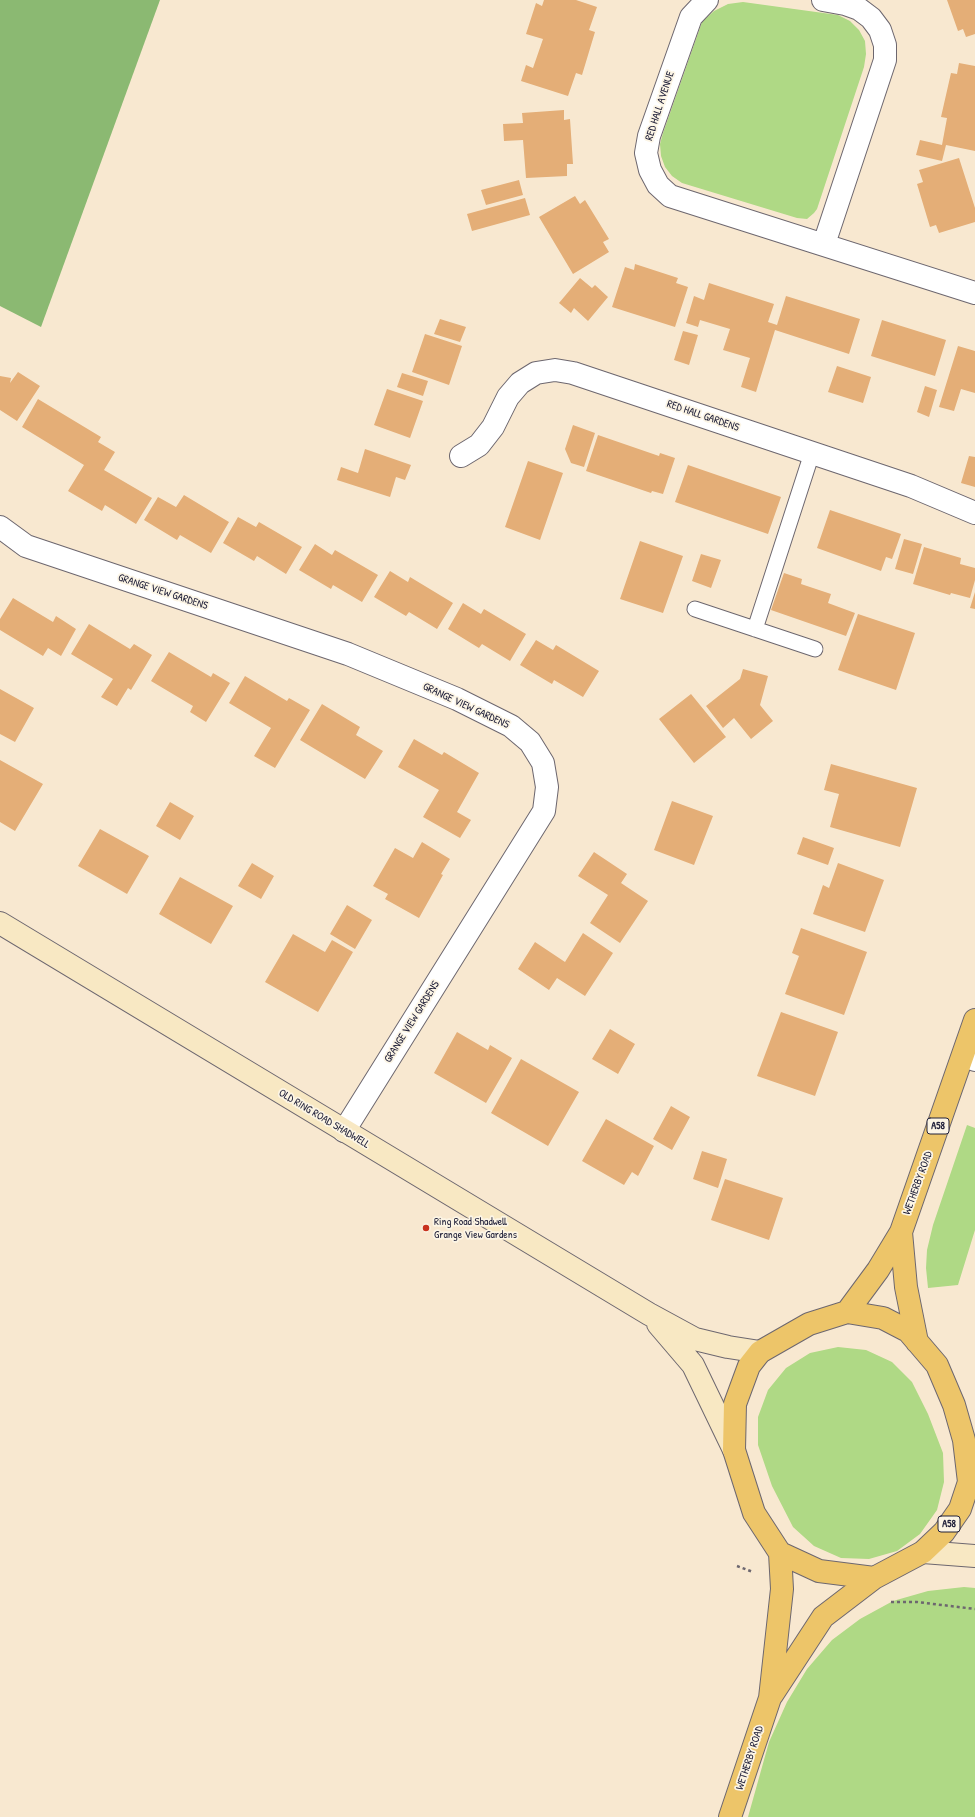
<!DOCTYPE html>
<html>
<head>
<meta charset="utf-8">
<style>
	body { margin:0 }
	canvas { display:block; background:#f8e8d0 }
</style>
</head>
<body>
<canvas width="975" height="1817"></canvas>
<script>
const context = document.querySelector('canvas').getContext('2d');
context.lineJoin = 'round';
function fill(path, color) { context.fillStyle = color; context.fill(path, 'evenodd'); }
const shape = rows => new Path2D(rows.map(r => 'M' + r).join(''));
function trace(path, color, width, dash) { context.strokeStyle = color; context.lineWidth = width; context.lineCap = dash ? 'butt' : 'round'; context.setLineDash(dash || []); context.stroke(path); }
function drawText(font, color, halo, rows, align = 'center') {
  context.font = font + ' "Patrick Hand",sans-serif'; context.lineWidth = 3.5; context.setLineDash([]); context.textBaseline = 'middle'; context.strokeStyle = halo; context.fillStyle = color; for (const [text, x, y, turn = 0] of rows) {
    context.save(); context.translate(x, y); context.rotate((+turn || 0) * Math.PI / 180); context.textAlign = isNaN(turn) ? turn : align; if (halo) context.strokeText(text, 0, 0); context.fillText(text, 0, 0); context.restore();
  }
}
const green = shape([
	[743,2,838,15,850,21,859,30,865,41,866,54,864,67,817,209,814,213,807,219,797,218,682,183,672,176,665,167,661,156,660,144,663,133,702,22,714,11,728,4],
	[967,1125,975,1128,975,1230,958,1285,928,1288,926,1268,927,1250,933,1225],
	[838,1347,866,1350,892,1362,912,1382,928,1414,943,1453,944,1482,937,1510,920,1534,897,1551,869,1559,841,1558,814,1546,793,1527,772,1486,758,1445,758,1417,768,1390,786,1368,810,1353],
	[964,1587,975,1588,975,1817,748,1817,769,1742,787,1702,807,1669,832,1640,860,1619,893,1601,928,1591]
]);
const forest = shape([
	[0,0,160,0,41,327,0,306]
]);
const building = shape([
	[544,0,576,0,597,7,589,30,595,32,582,75,576,73,568,96,521,81,526,65,533,68,543,39,526,34,536,3,542,6],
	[947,0,975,0,975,34,966,37,963,29,958,31],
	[959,63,975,66,975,151,946,145,942,161,916,155,920,140,942,145,947,118,941,117,951,73,957,74],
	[564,110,564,120,570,119,573,164,567,164,567,176,526,178,523,140,504,141,503,124,523,123,522,113],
	[959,158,975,208,975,222,939,233,936,225,930,227,917,184,923,182,919,170],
	[519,180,523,195,486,205,481,190],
	[575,196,580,204,585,200,609,239,603,242,609,252,573,274,539,217],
	[525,198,530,215,472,231,467,214],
	[635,264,678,278,676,283,688,287,675,327,612,307,625,267,634,270],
	[580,278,592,288,595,285,608,297,588,321,574,308,571,313,559,303],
	[709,283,774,304,768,322,777,325,786,296,860,319,849,354,775,330,756,392,741,387,750,358,723,350,730,329,700,320,698,327,686,323,694,296,704,300],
	[440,319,466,327,460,342,434,334],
	[882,320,946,340,935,376,871,356],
	[683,331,698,335,689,365,674,360],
	[425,334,462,346,449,385,412,372],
	[958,346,975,351,975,393,961,389,954,411,939,407],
	[837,366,871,377,863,403,828,392],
	[18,372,40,386,17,421,0,410,0,376,11,378,10,383],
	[402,373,428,381,423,396,397,387],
	[925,386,937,390,929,417,917,412],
	[387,389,423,401,410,438,374,425],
	[38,399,101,437,98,442,115,452,104,470,152,498,136,524,105,505,102,511,68,491,84,465,22,427],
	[573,425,595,433,584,467,571,463,565,449],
	[598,435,659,456,660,453,675,458,663,494,652,491,651,493,586,471],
	[365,449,411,465,405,480,396,477,390,497,337,480,341,467,358,473],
	[969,456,975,457,975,487,961,483],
	[528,461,563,473,540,540,505,527],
	[688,465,781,497,768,534,675,502],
	[184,495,229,522,211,553,180,535,177,540,144,520,158,497,176,507],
	[830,510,901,534,892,559,886,557,881,571,817,548],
	[238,517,256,527,259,522,302,547,286,574,257,556,254,561,223,543],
	[904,539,922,544,913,574,895,569],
	[640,541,683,556,663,613,620,599],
	[315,544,332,555,335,550,378,575,362,602,333,585,331,589,299,570],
	[924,547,961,558,960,564,975,568,975,580,970,598,951,593,950,595,913,584],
	[701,554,721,560,711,588,692,581],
	[390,571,408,582,410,577,453,603,437,629,409,612,406,616,374,597],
	[784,573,802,579,801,584,831,594,828,603,855,613,846,636,771,610],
	[975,592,975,609,970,608],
	[13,598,53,622,56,616,76,629,61,656,48,648,43,656,0,630,0,619],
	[463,603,481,614,484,609,526,634,510,661,482,644,479,648,448,629],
	[858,614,915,633,896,690,838,670],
	[89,624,130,649,134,644,152,655,131,690,128,688,117,706,101,697,113,679,71,654],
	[536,640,553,650,556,645,599,671,583,697,554,680,552,684,520,665],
	[169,652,211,677,213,673,230,683,206,722,190,712,193,706,151,681],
	[743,669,768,676,760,705,773,721,751,739,734,718,723,728,706,706,740,679],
	[245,676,287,701,289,698,310,710,275,768,254,756,271,728,229,703],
	[0,689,34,708,15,742,0,734],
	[691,694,726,737,694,763,659,719],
	[322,704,360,727,356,735,383,751,365,779,300,740],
	[414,739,442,755,444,752,479,773,457,812,471,820,460,838,423,817,439,790,398,767],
	[0,760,43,784,15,831,0,822],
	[831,764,917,788,900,847,830,827,839,794,824,790],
	[672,801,713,816,694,865,654,850],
	[170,802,194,816,180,840,156,826],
	[100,829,149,856,127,894,78,866],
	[803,837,834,848,828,865,797,854],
	[422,842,450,859,441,874,443,875,419,918,385,899,388,894,373,886,395,848,413,858],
	[594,852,627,874,621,883,648,901,620,943,590,923,608,895,578,876],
	[252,863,274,876,261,899,238,886],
	[838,863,884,880,865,932,813,914,823,885,829,888],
	[180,877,233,906,211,944,159,914],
	[347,905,372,920,355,949,330,934],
	[801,928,867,952,844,1015,785,994,799,956,792,953],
	[583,933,613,953,585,996,557,978,549,990,518,969,535,942,565,962],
	[293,934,325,952,332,940,353,952,318,1012,265,982],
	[781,1012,838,1032,815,1096,757,1076],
	[610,1029,635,1044,618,1074,592,1059],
	[457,1032,488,1050,490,1045,512,1058,486,1103,434,1073],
	[521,1059,579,1092,548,1146,491,1113],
	[671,1106,690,1117,672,1150,653,1139],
	[606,1119,654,1146,638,1176,632,1172,624,1185,582,1161],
	[702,1151,727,1159,718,1188,693,1179],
	[725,1179,783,1198,769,1240,711,1220]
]);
const path = shape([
	[737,1566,753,1572],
	[891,1602,917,1602,975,1609]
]);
const service = shape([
	[695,609,815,649],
	[755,629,812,453]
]);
const minor = shape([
	[707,0,691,17,649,136,646,153,650,170,658,185,670,196,975,293],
	[823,0,845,4,859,9,871,18,880,30,885,45,885,60,824,244],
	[461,456,479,445,493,427,508,397,520,383,536,373,555,370,573,373,911,486,975,513],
	[0,527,26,546,348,654,457,699,511,726,530,742,543,763,547,787,544,811,344,1131],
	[964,1056,975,1060]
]);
const secondary = shape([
	[0,923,649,1314,695,1339,728,1347,760,1352],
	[658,1324,693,1365,734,1450],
	[923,1552,975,1556]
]);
const primary = shape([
	[901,1232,906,1287,917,1342],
	[847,1312,883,1318,908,1331,937,1365,954,1405,964,1440,969,1482,960,1509,944,1532,923,1552,874,1578,819,1571,780,1553,754,1513,734,1450,735,1404,749,1366,760,1352,809,1324,847,1312],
	[847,1312,878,1270,901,1232,975,1020],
	[772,1695,823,1617,874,1578],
	[730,1817,770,1698,782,1589,780,1553]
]);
const markers = [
	[426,1228,4,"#c8321e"]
];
const shields = [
	[938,1126,22],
	[949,1524,22]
];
const shieldNames = [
	["A58",938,1126],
	["A58",949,1524]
];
const streetNames = [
	["RED HALL AVENUE",660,106,-72],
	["RED HALL GARDENS",703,416,19],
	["GRANGE VIEW GARDENS",163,592,18],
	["GRANGE VIEW GARDENS",466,706,25],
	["GRANGE VIEW GARDENS",412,1022,-58],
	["OLD RING ROAD SHADWELL",324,1119,31],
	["WETHERBY ROAD",918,1183,-70],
	["WETHERBY ROAD",750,1758,-72]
];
const poiNames = [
	["Ring Road Shadwell",434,1222],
	["Grange View Gardens",434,1235]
];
fill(green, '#afd985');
fill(forest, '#8bb972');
fill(building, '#e4ae77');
trace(service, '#6d676f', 17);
trace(minor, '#6d676f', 24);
trace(secondary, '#6d676f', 24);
trace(primary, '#6d676f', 24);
trace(path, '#6d676f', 2.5, [3, 3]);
trace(service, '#fff', 15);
trace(minor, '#fff', 22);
trace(secondary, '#f8e8c3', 22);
trace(primary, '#edc569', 22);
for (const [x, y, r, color] of markers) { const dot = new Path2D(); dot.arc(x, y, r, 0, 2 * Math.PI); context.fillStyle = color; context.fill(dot); trace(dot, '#fcf5e5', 1.5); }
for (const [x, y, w] of shields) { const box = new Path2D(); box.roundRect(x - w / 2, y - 8, w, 16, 3); context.fillStyle = '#fcf5e5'; context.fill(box); trace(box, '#22223b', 1); }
drawText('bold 10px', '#22223b', null, shieldNames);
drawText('11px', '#22223b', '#fcf5e5', streetNames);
drawText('11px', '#22223b', '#fcf5e5', poiNames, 'left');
</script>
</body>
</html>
